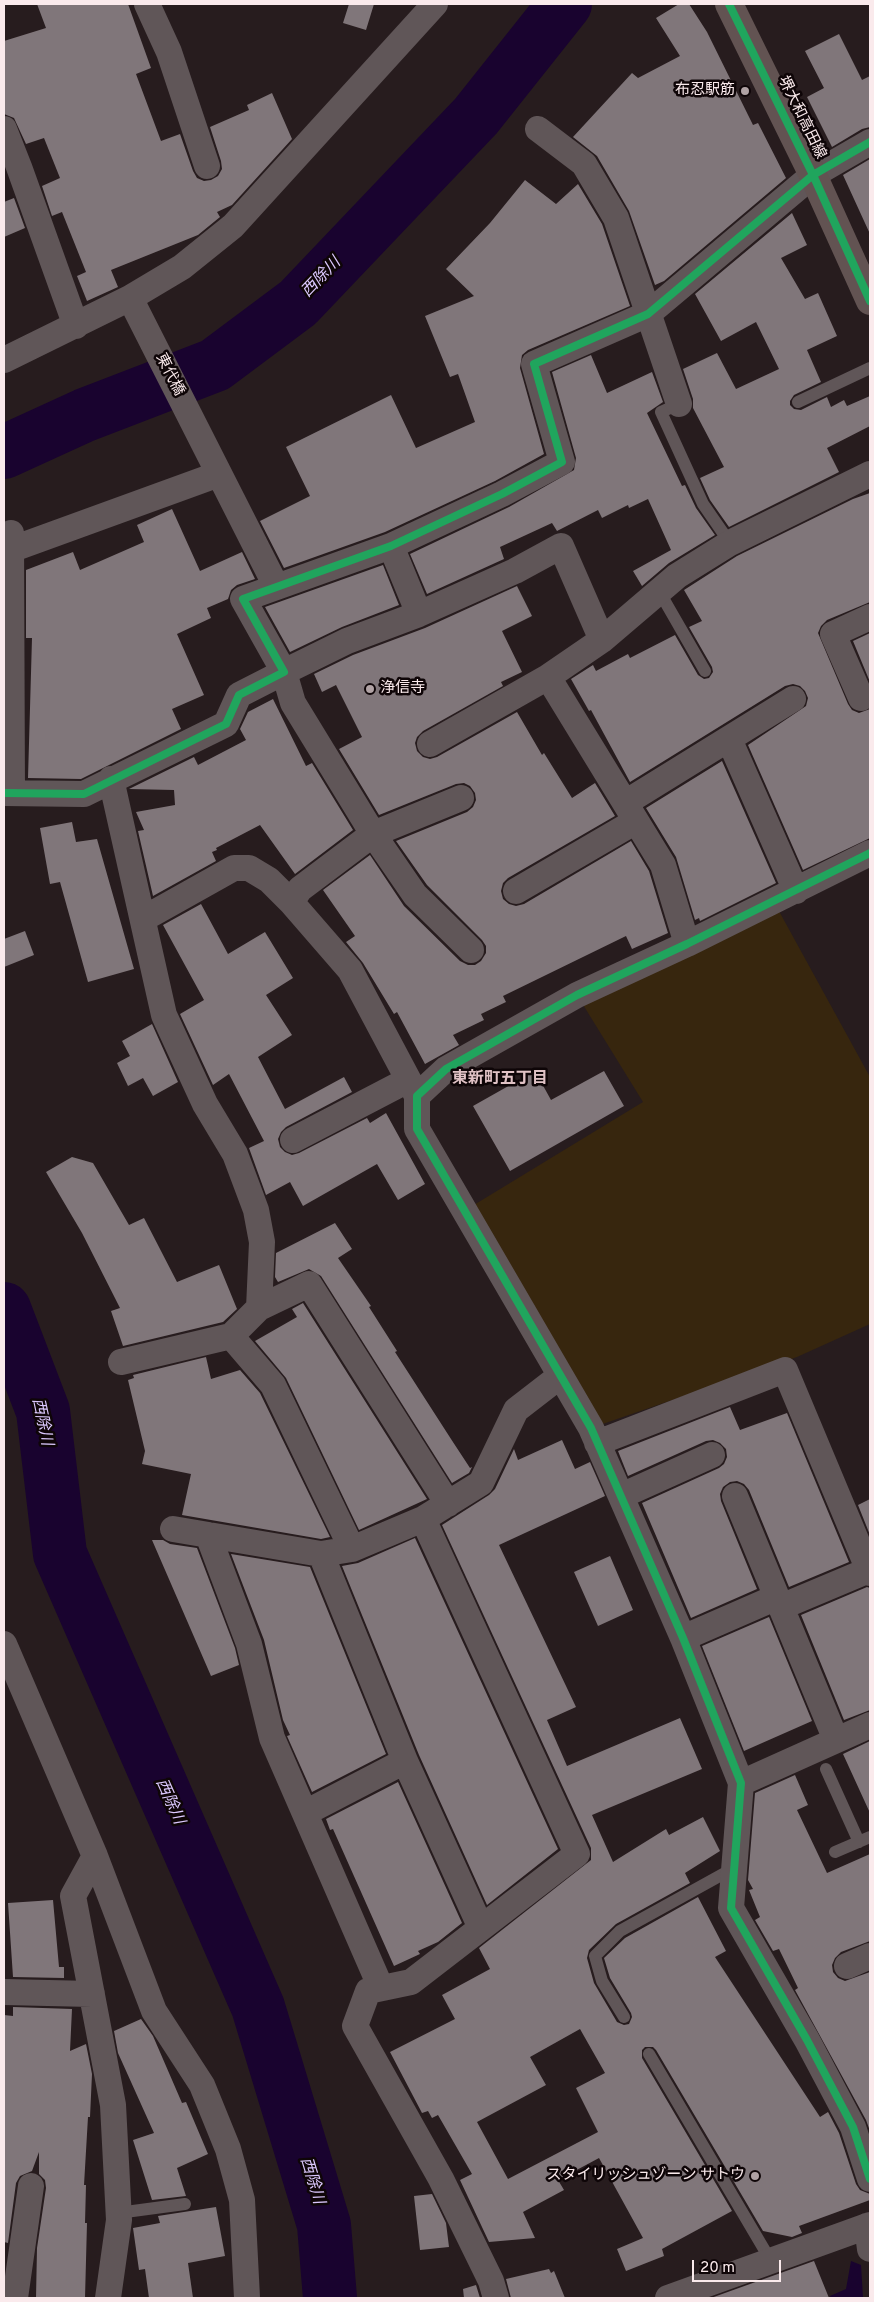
<!DOCTYPE html>
<html>
<head>
<meta charset="utf-8">
<style>
	body { margin:0 }
	#map { position:relative; width:874px; height:2302px; overflow:hidden; background:#271c1e; font-family:Overpass,sans-serif }
	canvas { display:block }
	.frame { position:absolute; inset:0; border:5px solid #faeaec; pointer-events:none }
	.scale { position:absolute; left:692px; top:2260px; width:89px; height:22px; box-sizing:border-box; border:2px solid #faeaec; border-top:0; padding-left:6px; font-size:15px; line-height:18px; white-space:nowrap; color:#faeaec; -webkit-text-stroke:4px #0e0507; paint-order:stroke }
</style>
</head>
<body>
<div id="map">
<canvas width="874" height="2302"></canvas>
<div class="frame"></div>
<div class="scale">20 m</div>
</div>
<script>
const context = document.querySelector('canvas').getContext('2d');
context.lineJoin = 'round';
function fill(path, color) { context.fillStyle = color; context.fill(path, 'evenodd'); }
const shape = rows => new Path2D(rows.map(r => 'M' + r).join(''));
function trace(path, color, width, dash) { context.strokeStyle = color; context.lineWidth = width; context.lineCap = dash ? 'butt' : 'round'; context.setLineDash(dash || []); context.stroke(path); }
function drawText(font, color, halo, rows, align = 'center') {
  context.font = font + ' Overpass,"Noto Sans JP",sans-serif'; context.lineWidth = 5; context.setLineDash([]); context.textBaseline = 'middle'; context.strokeStyle = halo; context.fillStyle = color; for (const [text, x, y, turn = 0] of rows) {
    context.save(); context.translate(x, y); context.rotate((+turn || 0) * Math.PI / 180); context.textAlign = isNaN(turn) ? turn : align; if (halo) context.strokeText(text, 0, 0); context.fillText(text, 0, 0); context.restore();
  }
}
const green = shape([
	[774,902,870,1077,870,1324,797,1357,591,1428,464,1211,643,1102,577,995]
]);
const water = shape([
	[851,2261,861,2265,863,2298,831,2298,830,2296,846,2289]
]);
const river = shape([
	[4,452,85,415,215,365,298,303,476,116,565,4],
	[4,1309,43,1411,60,1554,258,2007,324,2225,330,2298]
]);
const building = shape([
	[37,4,128,4,151,68,136,74,161,141,180,134,193,171,197,178,204,181,211,180,218,176,222,169,221,161,210,127,249,110,247,105,272,93,292,139,232,205,217,212,220,217,198,235,111,270,118,287,87,301,77,276,86,272,62,212,52,216,42,186,60,178,44,138,26,144,14,118,4,114,4,41,46,28],
	[349,4,374,4,366,30,343,23],
	[679,4,689,4,707,32,753,125,758,123,786,178,664,281,655,285,629,211,597,156,573,137,632,73,638,78,680,56,656,18],
	[839,34,862,80,870,76,870,127,862,129,832,147,807,97,824,88,805,51],
	[870,159,870,234,843,175],
	[525,180,556,204,578,184,602,224,630,306,528,350,522,355,520,368,544,454,495,481,385,532,284,568,260,521,310,496,286,447,391,395,416,448,475,422,458,374,450,377,425,316,474,296,446,269,490,223],
	[14,198,25,228,4,237,4,202],
	[792,213,807,245,781,258,805,299,818,293,837,336,807,350,821,382,794,395,790,401,790,405,794,409,801,410,827,397,831,407,844,400,847,406,870,396,870,426,827,448,839,472,729,527,710,500,700,478,724,467,693,408,693,399,683,369,717,353,736,389,779,369,756,322,721,341,695,294],
	[591,355,607,393,652,372,663,402,647,413,682,486,685,485,696,508,715,535,669,563,642,586,633,571,671,550,648,499,629,508,628,505,602,518,598,510,557,531,552,523,500,547,504,559,427,594,410,554,509,507,574,470,576,458,552,372],
	[870,493,870,602,827,620,821,626,818,633,848,704,852,710,859,713,870,709,870,838,803,870,748,745,806,706,808,698,805,691,800,686,793,684,785,686,630,782,591,710,589,711,571,679,593,665,596,671,628,654,630,658,675,635,698,675,704,679,709,678,713,672,712,667,689,627,702,621,684,590,737,556,853,499],
	[172,509,200,571,242,552,255,579,237,585,231,590,228,599,207,608,211,618,177,634,204,695,172,709,181,729,81,779,28,778,32,638,26,638,26,570,73,552,80,570,144,542,137,525],
	[383,565,399,605,342,627,290,652,265,607],
	[517,586,532,616,502,631,522,672,501,682,503,686,423,731,417,737,415,743,417,751,423,757,430,759,437,757,517,712,542,755,544,753,572,798,595,783,615,816,508,878,503,883,501,891,503,899,509,904,516,906,524,904,631,841,649,871,668,933,632,949,626,936,503,996,506,1002,481,1014,484,1020,453,1035,459,1045,425,1064,397,1012,394,1014,363,963,346,942,355,936,323,890,370,855,404,906,460,961,468,965,475,965,481,961,486,953,486,946,482,940,427,885,396,841,467,812,473,807,476,800,475,793,470,786,464,783,456,784,379,815,339,749,362,737,336,685,322,692,314,674,353,655,425,628],
	[870,633,870,682,853,641],
	[273,699,306,766,312,763,353,830,295,874,260,825,216,848,217,850,212,852,216,861,153,896,138,831,144,830,136,812,175,805,174,790,129,789,194,757,198,765,246,740,240,729,248,712],
	[722,761,776,883,700,921,699,918,695,920,676,857,646,808],
	[72,822,76,842,97,839,134,969,88,982,60,882,50,884,40,828],
	[201,904,228,954,265,932,293,978,266,995,292,1035,258,1057,285,1109,344,1077,352,1092,286,1127,281,1132,278,1139,280,1147,285,1152,292,1155,299,1153,367,1118,370,1123,386,1113,425,1184,398,1200,377,1164,303,1206,290,1182,266,1195,249,1148,264,1141,229,1074,213,1085,180,1014,204,1000,163,925],
	[25,931,34,955,4,967,4,939],
	[152,1024,178,1082,153,1096,143,1078,128,1086,117,1063,130,1056,122,1041],
	[535,1071,551,1100,604,1071,624,1106,510,1171,473,1106],
	[72,1157,93,1163,129,1225,144,1218,177,1282,219,1265,237,1309,223,1322,123,1346,111,1311,120,1308,82,1233,46,1172],
	[335,1223,352,1249,338,1258,371,1306,369,1307,397,1351,395,1352,451,1439,470,1468,472,1467,469,1473,452,1483,321,1276,309,1269,278,1282,275,1277,276,1253],
	[303,1303,427,1499,359,1530,286,1378,255,1341,297,1317,292,1309],
	[206,1357,211,1379,240,1370,260,1393,330,1537,321,1539,182,1515,191,1474,142,1464,145,1451,128,1380,134,1378,133,1375],
	[730,1407,740,1430,787,1413,849,1562,789,1587,749,1490,744,1484,737,1481,730,1482,723,1487,720,1494,721,1501,757,1589,691,1618,642,1503,719,1468,724,1464,727,1457,726,1449,720,1443,713,1440,706,1441,628,1476,618,1451],
	[562,1440,575,1469,590,1462,605,1496,499,1545,576,1707,547,1720,567,1766,680,1718,702,1769,592,1815,613,1862,666,1829,669,1835,703,1817,720,1851,685,1873,690,1883,616,1924,589,1950,587,1958,594,1983,617,2022,624,2025,629,2024,632,2017,631,2013,610,1978,604,1958,625,1938,698,1897,726,1951,715,1957,820,2117,828,2112,839,2133,856,2184,860,2190,870,2194,870,2200,799,2226,802,2233,792,2237,763,2231,656,2050,653,2047,645,2047,642,2050,642,2058,732,2211,662,2249,664,2256,626,2271,617,2249,643,2238,599,2158,558,2180,564,2190,523,2212,535,2238,489,2242,460,2180,472,2174,438,2115,432,2118,428,2111,422,2113,390,2052,455,2019,442,1995,490,1969,479,1948,591,1860,591,1848,442,1525,489,1495,495,1489,514,1449,518,1460],
	[580,2029,605,2073,576,2088,598,2132,508,2179,477,2122,546,2085,530,2057],
	[870,1499,870,1535,858,1505],
	[415,1538,558,1849,487,1905,419,1755,342,1566,358,1563],
	[152,1540,163,1540,170,1544,197,1548,235,1648,239,1665,211,1676],
	[231,1554,310,1567,386,1754,312,1792,287,1736,290,1735,283,1720,264,1640],
	[610,1556,633,1610,598,1626,574,1572],
	[867,1587,870,1588,870,1710,844,1720,801,1615],
	[769,1617,812,1721,744,1751,702,1646],
	[870,1741,870,1813,843,1754],
	[795,1775,808,1805,797,1810,827,1873,870,1854,870,1941,841,1952,835,1958,832,1965,833,1972,838,1978,845,1981,870,1972,870,2131,866,2120,795,1990,798,1988,779,1949,773,1951,755,1920,760,1917,749,1890,753,1889,748,1880,755,1793],
	[398,1782,462,1923,438,1942,418,1951,420,1954,394,1966,333,1829,330,1830,326,1819],
	[53,1900,59,1967,64,1967,64,1978,13,1977,8,1903],
	[13,2007,72,2009,70,2051,86,2044,92,2074,90,2117,88,2117,84,2185,86,2185,85,2223,87,2223,85,2298,36,2298,37,2248,46,2188,45,2180,39,2174,39,2152,32,2171,20,2176,16,2183,8,2243,4,2242,4,2015,13,2016],
	[141,2019,153,2036,182,2103,186,2102,208,2154,177,2168,186,2196,152,2200,133,2140,154,2133,118,2053,114,2031],
	[432,2194,446,2223,449,2247,420,2250,414,2196],
	[216,2207,225,2256,188,2263,193,2298,149,2298,145,2269,139,2270,133,2228,160,2223,158,2216],
	[814,2261,829,2298,711,2298],
	[549,2269,551,2273,554,2271,565,2298,511,2298,506,2279],
	[476,2285,480,2298,464,2298,463,2289]
]);
const service = shape([
	[798,402,870,368],
	[679,404,661,412,703,504,730,543],
	[659,591,705,671],
	[826,1769,859,1842],
	[835,1852,870,1837],
	[624,2017,602,1981,595,1956,620,1931,734,1868],
	[649,2054,771,2261],
	[118,2213,185,2204]
]);
const minor = shape([
	[147,4,169,52,207,166],
	[4,129,19,167,76,326],
	[538,129,584,164,616,218,679,404],
	[130,298,276,586],
	[4,360,130,298,182,267,233,226,435,4],
	[11,533,12,793],
	[391,546,419,614],
	[10,550,219,474],
	[861,698,833,634,870,617],
	[729,739,796,891],
	[430,744,548,677],
	[111,779,164,1015,205,1104,235,1154,256,1210,262,1242,259,1308],
	[4,793,84,794,226,724,239,695,284,672,243,599,391,546,502,494,562,462,534,364,648,314,813,175,870,142],
	[625,803,793,699],
	[870,853,687,944,577,995,446,1069,417,1096,417,1129,591,1428,683,1638,741,1783,731,1908,807,2040,853,2127,870,2179],
	[516,891,636,821],
	[143,919,234,868,249,868,269,880,291,902],
	[687,944,663,865,548,677,602,640,677,576,730,543,870,474],
	[471,950,415,895,373,834,293,703,284,672,347,641,419,614,515,571,561,546,602,640],
	[417,1096,350,970,291,902,300,889,373,834,461,798],
	[293,1140,408,1080],
	[231,1336,273,1385,352,1549],
	[121,1362,231,1336,259,1308,309,1284,448,1504],
	[597,1443,785,1370,870,1573],
	[621,1496,712,1455],
	[735,1496,836,1740],
	[423,1519,577,1854,411,1982,368,1991,355,2026,441,2179,491,2281,496,2298],
	[173,1529,321,1554,352,1549,423,1519,481,1483,516,1410,560,1376],
	[208,1535,249,1644,272,1738,381,1988],
	[321,1554,405,1761,481,1928],
	[781,1607,869,1570],
	[683,1638,777,1597],
	[4,1644,95,1856,154,2011,202,2085,228,2149,242,2200,247,2298],
	[741,1783,870,1725],
	[305,1813,405,1761],
	[95,1856,73,1896,113,2105,119,2220,108,2298],
	[847,1966,870,1956],
	[4,1992,92,1994],
	[867,2226,870,2249],
	[15,2298,31,2186],
	[668,2298,870,2225]
]);
const primary = shape([
	[729,4,813,175,870,301]
]);
const cycleway = shape([
	[729,4,813,175,870,301],
	[4,793,84,794,226,724,239,695,284,672,243,599,391,546,502,494,562,462,534,364,648,314,813,175,870,142],
	[870,853,687,944,577,995,446,1069,417,1096,417,1129,591,1428,683,1638,741,1783,731,1908,807,2040,853,2127,870,2179]
]);
const markers = [
	[745,91,5,"#b0a2a4"],
	[370,689,5,"#b0a2a4"],
	[755,2176,5,"#b0a2a4"]
];
const poiNames = [
	["布忍駅筋",735,91],
	["浄信寺",380,689,"left"],
	["スタイリッシュゾーン サトウ",745,2176]
];
const streetNames = [
	["堺大和高田線",801,118,64],
	["東代橋",169,375,63]
];
const waterNames = [
	["西除川",322,278,-46],
	["西除川",41,1422,78],
	["西除川",169,1802,66],
	["西除川",311,2181,73]
];
const neighbourhoodNames = [
	["東新町五丁目",500,1080]
];
fill(green, '#37260e');
fill(water, '#19032f');
trace(river, '#19032f', 54);
fill(building, '#80767a');
trace(service, '#605658', 12);
trace(minor, '#605658', 26);
trace(primary, '#625352', 28);
trace(cycleway, '#20a55d', 8);
for (const [x, y, r, color] of markers) { const dot = new Path2D(); dot.arc(x, y, r, 0, 2 * Math.PI); context.fillStyle = color; context.fill(dot); trace(dot, '#0e0507', 2); }
drawText('15px', '#faeaec', '#0e0507', poiNames, 'right');
drawText('15px', '#faeaec', '#0e0507', streetNames);
drawText('italic 16px', '#dbc8fd', '#0e0507', waterNames);
drawText('bold 16px', '#e0c2c5', '#0e0507', neighbourhoodNames);
</script>
</body>
</html>
